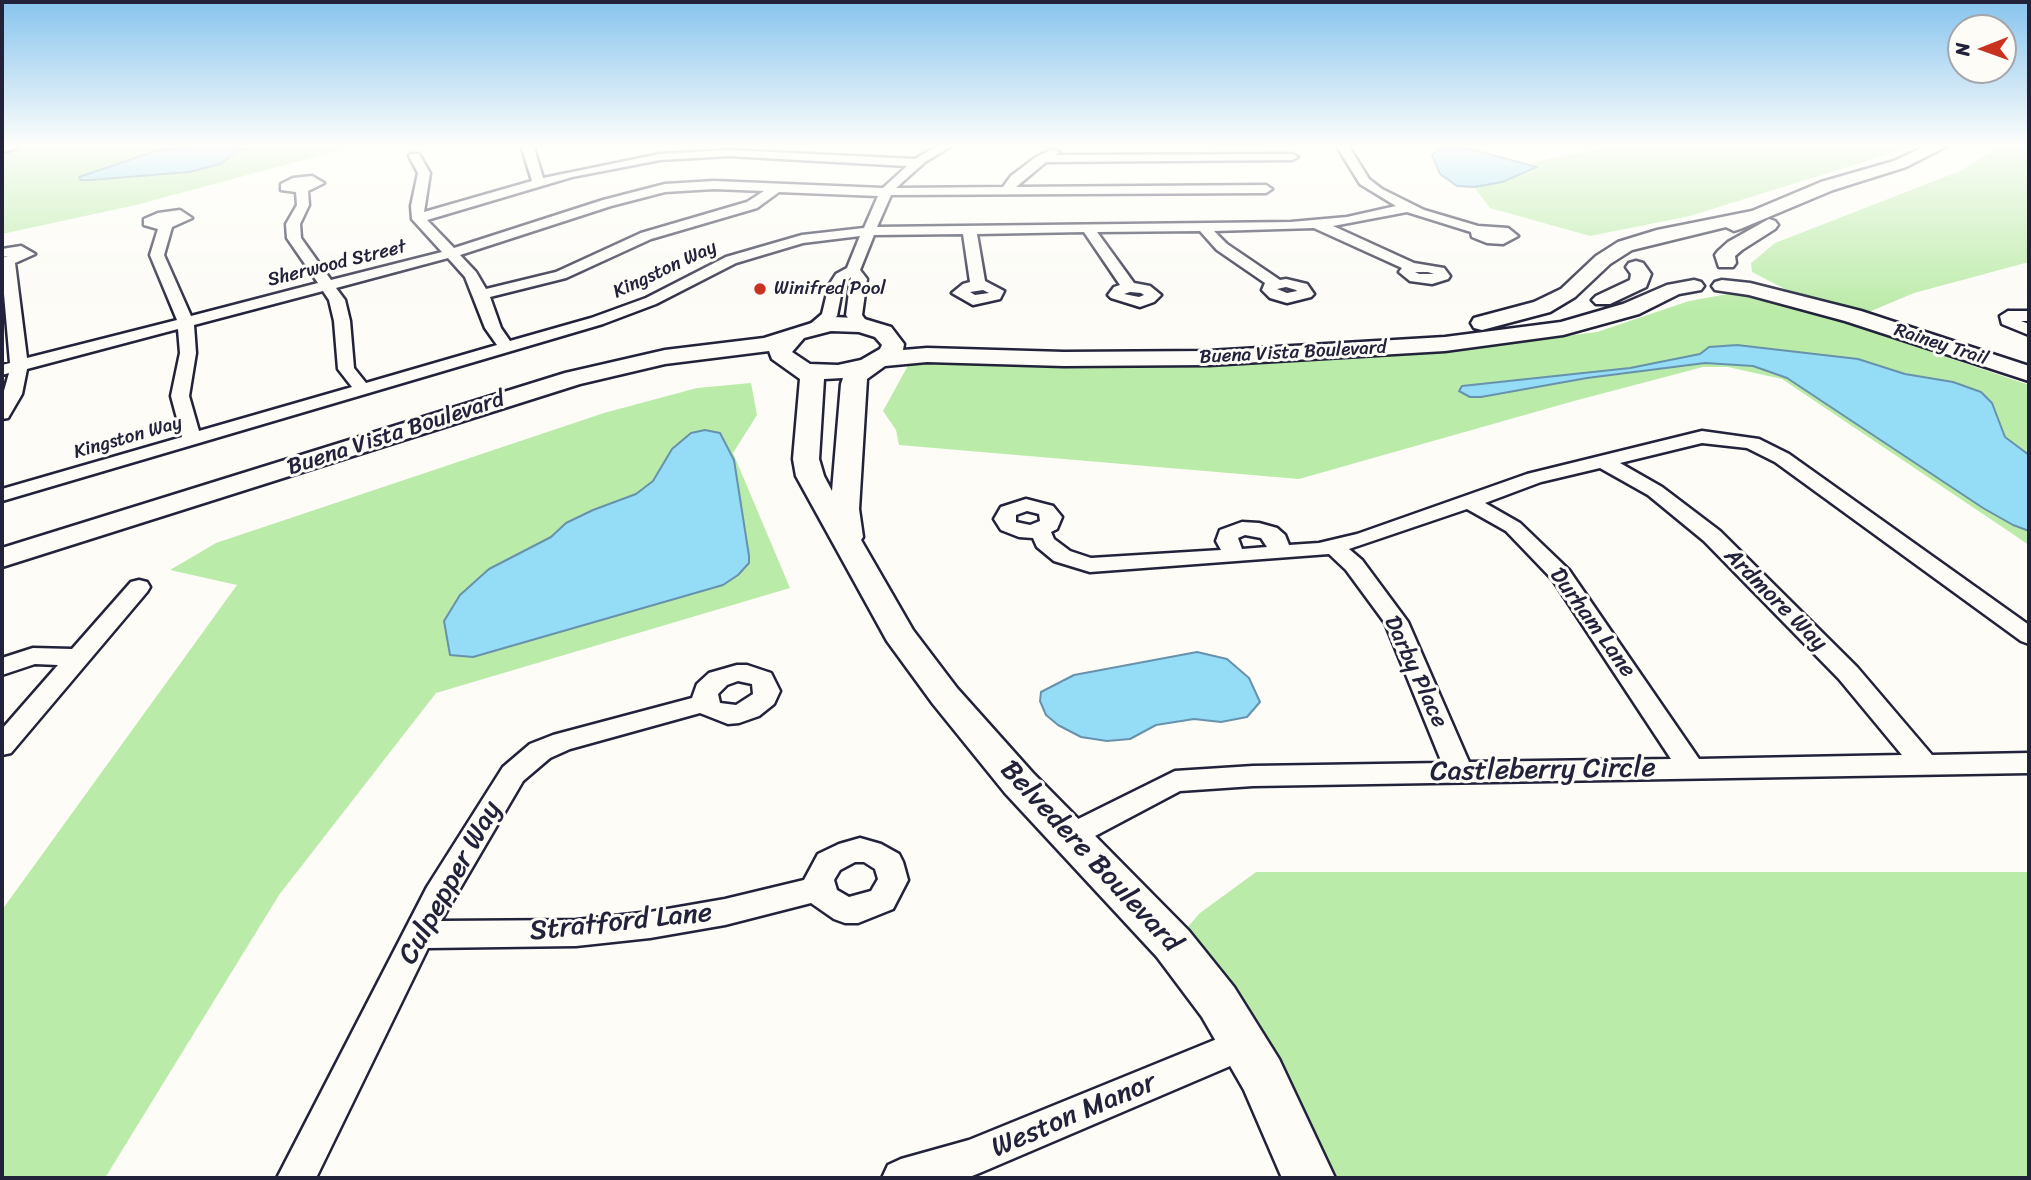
<!DOCTYPE html>
<html>
<head>
<meta charset="utf-8">
<style>
	body { margin:0 }
	#map { position:relative; width:2031px; height:1180px; overflow:hidden; background:#fdfcf7; font-family:Sriracha,sans-serif }
	canvas { display:block }
	.frame { position:absolute; inset:0; border:4px solid #22223b; pointer-events:none }
	.north { position:absolute; left:1947px; top:14px; width:70px; height:70px; box-sizing:border-box; background:#fdfcf7; border:2px solid #a5a5ac; border-radius:50%; rotate:269deg; font-size:19px; font-weight:700; line-height:28px; text-align:center; color:#22223b }
	.north::after { content:''; display:block; margin:auto; width:24px; height:32px; background:#c8321e; clip-path:polygon(50% 0,100% 100%,50% 72%,0 100%) }
</style>
</head>
<body>
<div id="map">
<canvas width="2031" height="1180"></canvas>
<div class="frame"></div>
<div class="north">N</div>
</div>
<script>
const context = document.querySelector('canvas').getContext('2d');
context.lineJoin = 'round';
function fill(path, color) { context.fillStyle = color; context.fill(path, 'evenodd'); }
const shape = rows => new Path2D(rows.map(r => 'M' + r).join(''));
function trace(path, color, width, dash) { context.strokeStyle = color; context.lineWidth = width; context.lineCap = dash ? 'butt' : 'round'; context.setLineDash(dash || []); context.stroke(path); }
function drawText(font, color, halo, rows, align = 'center') {
  context.font = font + ' Sriracha,sans-serif'; context.lineWidth = 6; context.setLineDash([]); context.textBaseline = 'middle'; context.strokeStyle = halo; context.fillStyle = color; for (const [text, x, y, turn = 0] of rows) {
    context.save(); context.translate(x, y); context.rotate((+turn || 0) * Math.PI / 180); context.textAlign = isNaN(turn) ? turn : align; if (halo) context.strokeText(text, 0, 0); context.fillText(text, 0, 0); context.restore();
  }
}
const green = shape([
	[43,145,359,145,136,205,2,234,2,153],
	[1617,145,1918,145,1690,216,1590,236,1490,208,1474,187,1519,176,1533,171,1536,165,1530,163],
	[1996,145,2029,145,2029,262,1914,293,1864,314,1785,289,1752,272,1751,263,1775,243,1960,171,1989,153],
	[1728,294,1758,295,1791,304,2029,385,2029,545,1782,379,1728,367,1703,367,1574,401,1299,479,899,445,896,430,883,411,910,362,1269,362,1445,352,1597,332,1689,301],
	[751,383,757,415,733,453,790,588,436,693,279,895,105,1178,2,1178,2,910,237,585,170,570,216,543,604,413,697,388],
	[1256,872,2029,872,2029,1178,1337,1178,1251,1014,1184,931,1200,913]
]);
const water = shape([
	[203,145,254,146,235,153,220,164,189,172,90,180,80,180,79,177,156,151,203,145],
	[1445,147,1466,148,1537,167,1502,182,1474,187,1457,186,1440,174,1432,155,1438,149,1445,147],
	[1737,345,1858,359,1905,374,1953,382,1981,392,1992,403,2005,437,2029,455,2029,531,2013,525,1983,508,1787,378,1753,366,1705,363,1587,378,1481,397,1470,397,1459,391,1462,386,1630,368,1700,354,1709,347,1737,345],
	[705,430,720,433,734,460,749,556,749,563,738,575,723,585,473,657,450,655,444,621,460,595,489,569,551,537,566,523,593,510,636,494,653,481,672,449,691,433,705,430],
	[1197,652,1227,659,1249,678,1260,702,1247,717,1221,722,1194,719,1156,725,1130,739,1107,741,1081,737,1058,725,1046,715,1040,701,1041,692,1074,675,1197,652]
]);
const street = shape([
	[521,145,533,145,543,178,660,154,729,150,915,159,939,145,953,145,925,162,896,188,1003,187,1011,176,1036,157,1053,149,1059,152,1056,155,1292,154,1298,157,1292,160,1046,162,1016,187,1266,185,1272,189,1266,193,891,195,877,227,1291,222,1347,217,1396,206,1360,184,1336,145,1348,145,1369,179,1382,189,1424,210,1478,226,1508,228,1518,236,1503,244,1487,243,1472,237,1471,232,1407,212,1333,226,1414,263,1444,268,1450,276,1448,279,1432,284,1410,281,1399,272,1402,268,1314,228,1214,231,1227,244,1280,280,1286,279,1307,284,1314,294,1311,297,1287,303,1270,298,1262,290,1265,283,1217,250,1200,231,1097,232,1134,283,1150,286,1161,295,1154,302,1140,307,1111,298,1108,295,1114,287,1120,285,1084,232,977,234,985,281,1004,291,1000,299,973,305,952,293,963,284,970,282,963,234,874,235,860,270,867,279,862,315,869,325,861,330,855,328,846,315,851,277,843,285,837,316,822,329,816,331,808,326,822,314,829,285,836,274,847,268,860,236,803,243,736,263,656,304,603,324,2,501,2,489,182,437,171,396,180,353,178,329,27,369,22,394,8,418,2,419,2,398,9,373,2,375,2,365,10,363,2,271,2,258,8,256,2,257,2,249,21,246,35,254,15,263,27,358,177,320,150,255,158,229,144,225,144,219,158,213,180,210,192,218,172,227,164,255,191,316,318,283,287,238,286,224,297,205,296,192,281,190,281,184,293,178,312,176,324,183,308,191,309,205,300,224,301,238,331,280,442,252,412,219,411,206,418,173,409,156,411,154,419,154,430,173,424,212,532,181,521,145],
	[729,156,907,166,883,188,714,181,665,184,603,200,454,248,427,220,572,177,660,160,729,156],
	[714,189,764,191,747,202,641,233,556,272,486,289,476,272,460,255,611,206,665,192,714,189],
	[779,192,878,196,864,228,802,235,726,257,646,298,591,318,510,341,501,328,490,297,566,278,651,239,757,208,779,192],
	[448,258,465,277,485,328,497,345,366,383,354,368,350,321,345,300,336,288,448,258],
	[1415,272,1428,272,1434,274,1419,274,1415,272],
	[1286,287,1296,290,1297,291,1287,293,1277,289,1286,287],
	[983,290,989,293,975,295,970,292,983,290],
	[323,291,329,300,334,321,338,369,352,387,199,431,189,396,196,353,194,325,323,291],
	[1130,292,1141,293,1144,295,1139,297,1124,294,1130,292],
	[2008,311,2029,311,2029,321,2021,321,2029,324,2029,335,2002,324,2000,316,2008,311],
	[1702,431,1759,439,1789,454,2029,625,2029,644,2021,641,1775,462,1747,448,1702,443,1620,463,1662,487,1720,531,1857,667,1932,755,2029,753,2029,773,1253,786,1180,791,1080,844,1070,847,1060,844,1055,836,1060,828,1175,771,1253,766,1442,763,1385,623,1346,570,1329,554,1090,572,1054,561,1037,547,1033,538,1019,537,1001,530,994,519,1001,507,1026,499,1053,506,1062,517,1057,529,1051,532,1054,539,1070,551,1091,558,1221,550,1216,541,1220,530,1242,522,1259,523,1277,528,1285,535,1289,545,1319,543,1357,534,1527,474,1702,431],
	[1600,468,1648,495,1704,541,1839,679,1902,755,1699,759,1569,570,1520,523,1485,503,1541,482,1600,468],
	[1467,509,1506,531,1553,580,1671,759,1469,762,1408,622,1362,560,1349,549,1467,509],
	[1027,511,1039,514,1040,521,1030,525,1016,522,1016,515,1027,511],
	[1245,535,1261,538,1267,547,1242,549,1238,538,1245,535],
	[139,580,147,582,150,587,147,592,11,753,2,755,2,729,58,665,35,664,2,675,2,658,33,648,72,649,131,582,139,580],
	[737,665,747,665,771,673,780,691,774,704,759,716,739,723,728,724,700,713,570,749,550,758,523,781,441,921,576,920,650,912,725,899,804,880,818,854,839,844,860,838,881,844,899,854,903,862,908,880,893,909,858,923,845,923,834,919,811,903,725,925,650,938,576,946,428,948,316,1178,277,1178,427,887,503,767,530,744,553,735,692,698,697,684,709,673,737,665],
	[738,681,752,684,753,694,736,705,720,703,718,694,727,685,738,681],
	[855,862,864,862,875,869,878,879,871,891,849,897,837,890,834,880,840,870,855,862],
	[1244,1028,1256,1033,1261,1044,1256,1055,982,1172,967,1178,882,1178,888,1165,901,1159,969,1140,1244,1028]
]);
const secondary = shape([
	[2,145,20,145,17,148,2,152,2,145],
	[1928,145,1949,145,1906,167,1833,190,1740,229,1734,231,1726,227,1632,250,1610,264,1575,297,1550,312,1482,330,1474,328,1471,323,1474,318,1534,302,1561,289,1596,256,1618,242,1657,230,1752,211,1821,182,1894,161,1928,145],
	[1769,219,1775,221,1778,225,1775,229,1742,250,1735,256,1736,263,1733,267,1719,267,1715,255,1718,251,1728,242,1769,219],
	[1636,261,1643,263,1651,274,1646,287,1610,304,1596,304,1592,300,1596,296,1630,280,1631,274,1626,267,1629,263,1636,261],
	[1694,280,1701,282,1704,286,1701,290,1679,294,1639,314,1563,335,1445,351,1209,365,1064,366,927,362,885,366,867,379,859,509,863,537,861,540,913,630,957,688,1033,773,1189,931,1234,987,1279,1059,1335,1178,1282,1178,1244,1090,1202,1017,1157,957,1005,793,933,704,887,641,796,476,793,459,800,379,772,359,769,351,665,364,580,384,2,567,2,548,565,373,665,350,764,338,831,317,861,318,891,327,904,344,903,350,927,348,1064,352,1209,351,1445,337,1561,322,1623,304,1667,285,1694,280],
	[831,331,859,332,875,337,882,345,880,349,861,360,838,365,810,364,792,352,804,338,831,331],
	[843,378,841,384,832,491,824,476,819,459,824,379,843,378],
	[1722,280,1750,283,1861,311,2029,366,2029,381,1845,321,1749,295,1715,290,1712,286,1715,282,1722,280]
]);
const markers = [
	[760,289,7,"#c8321e"]
];
const farStreetnames = [
	["Sherwood Street",337,264,-14],
	["Kingston Way",665,270,-25],
	["Rainey Trail",1941,345,18],
	["Buena Vista Boulevard",1293,353,-3],
	["Kingston Way",128,438,-16]
];
const farPoinames = [
	["Winifred Pool",774,289]
];
const streetNames = [
	["Buena Vista Boulevard",396,434,-18],
	["Ardmore Way",1775,600,45],
	["Durham Lane",1592,623,54],
	["Darby Place",1415,672,65]
];
const nearStreetnames = [
	["Castleberry Circle",1543,771,-1],
	["Belvedere Boulevard",1090,857,47],
	["Culpepper Way",451,883,-61],
	["Stratford Lane",621,923,-6],
	["Weston Manor",1074,1116,-23]
];
fill(green, '#bbeba9');
fill(water, '#95dcf7');
trace(water, '#6792ac', 2);
trace(street, '#22223b', 5);
trace(secondary, '#22223b', 5);
fill(street, '#fdfcf7');
fill(secondary, '#fdfcf7');
const sky = context.createLinearGradient(0, 0, 0, 310);
sky.addColorStop(0, '#87c4ee');
sky.addColorStop(0.47, '#fefefb');
sky.addColorStop(1, '#fefefb00');
context.fillStyle = sky;
context.fillRect(0, 0, 2031, 310);
for (const [x, y, r, color] of markers) { const dot = new Path2D(); dot.arc(x, y, r, 0, 2 * Math.PI); context.fillStyle = color; context.fill(dot); trace(dot, '#fdfcf7', 2.5); }
drawText('19px', '#22223b', '#fdfcf7', farStreetnames);
drawText('19px', '#22223b', '#fdfcf7', farPoinames, 'left');
drawText('23px', '#22223b', '#fdfcf7', streetNames);
drawText('28px', '#22223b', '#fdfcf7', nearStreetnames);
</script>
</body>
</html>
